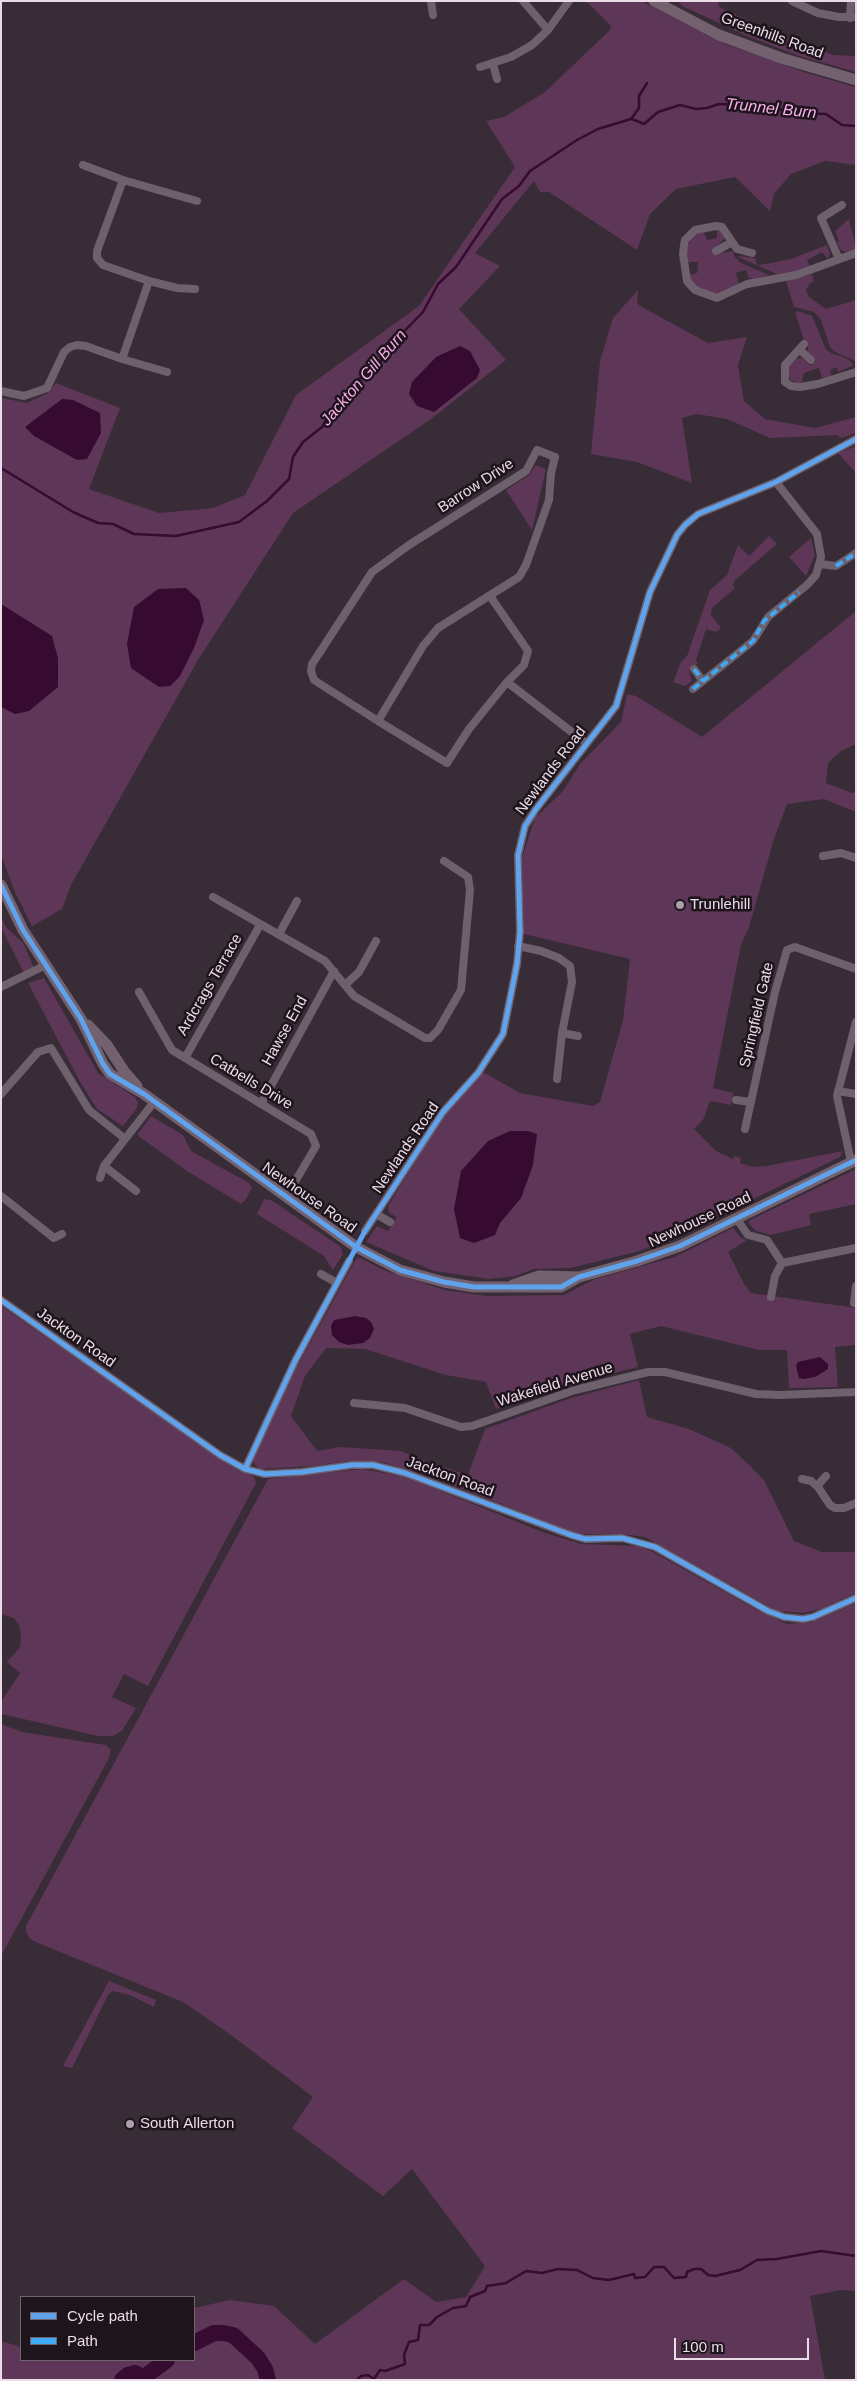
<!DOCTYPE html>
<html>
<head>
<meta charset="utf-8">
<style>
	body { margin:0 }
	#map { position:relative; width:857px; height:2381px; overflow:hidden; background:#382c36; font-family:Helvetica,sans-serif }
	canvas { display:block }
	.frame { position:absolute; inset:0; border:2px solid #ebdce8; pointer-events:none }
	.legend { position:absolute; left:20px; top:2296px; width:175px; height:65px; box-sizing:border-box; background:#1e141c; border:1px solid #70646e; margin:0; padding:6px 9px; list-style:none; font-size:15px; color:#ebdce8 }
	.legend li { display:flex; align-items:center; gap:10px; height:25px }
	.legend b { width:25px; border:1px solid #70646e }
	.scale { position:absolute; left:674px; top:2338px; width:135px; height:22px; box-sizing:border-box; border:2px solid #ebdce8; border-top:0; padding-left:6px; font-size:15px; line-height:18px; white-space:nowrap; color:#ebdce8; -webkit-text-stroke:4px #1e141c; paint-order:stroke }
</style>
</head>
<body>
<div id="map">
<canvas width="857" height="2381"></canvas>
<div class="frame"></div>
<ul class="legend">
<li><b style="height:6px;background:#60a3ed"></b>Cycle path</li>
<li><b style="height:6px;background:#3fa9f5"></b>Path</li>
</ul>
<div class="scale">100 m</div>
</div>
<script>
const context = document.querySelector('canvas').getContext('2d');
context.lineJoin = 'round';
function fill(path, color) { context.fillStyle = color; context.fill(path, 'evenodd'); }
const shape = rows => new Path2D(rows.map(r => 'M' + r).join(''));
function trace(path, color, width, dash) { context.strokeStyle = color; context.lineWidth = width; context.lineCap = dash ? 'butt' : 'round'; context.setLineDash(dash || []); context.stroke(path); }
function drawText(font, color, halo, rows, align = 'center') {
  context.font = font + ' Helvetica,sans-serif'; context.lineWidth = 5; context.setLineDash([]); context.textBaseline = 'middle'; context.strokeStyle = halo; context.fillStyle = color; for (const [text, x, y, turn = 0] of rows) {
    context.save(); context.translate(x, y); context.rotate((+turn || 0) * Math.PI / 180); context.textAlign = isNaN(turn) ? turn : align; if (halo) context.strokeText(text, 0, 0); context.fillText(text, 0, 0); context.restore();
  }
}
const green = shape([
	[586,1,641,1,725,44,807,73,856,87,856,165,825,161,791,174,774,194,770,211,735,177,676,189,650,214,637,250,549,192,540,192,534,181,475,253,500,266,459,309,506,360,431,419,293,513,198,660,71,885,62,909,32,926,15,892,1,855,2,398,27,403,48,393,56,383,120,408,89,489,159,513,213,508,245,495,296,395,419,306,515,167,486,121,504,117,545,92,611,29,610,25],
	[678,1,718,1,719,7,777,34,834,55,856,56,856,72,799,56,747,36,682,6],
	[849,219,856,249,846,252,841,250,837,243,839,241,835,231],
	[717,230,723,232,725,238,713,250,714,254,733,251,734,256,741,263,769,275,755,279,749,278,746,270,736,273,739,285,715,295,693,285,688,275,697,273,698,262,687,262,687,248,691,239,698,233,704,232,707,240,717,238],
	[827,245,830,254,828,259,822,252,807,260,810,267,796,272,777,274,740,258,738,256,755,258,757,265,766,264,791,259],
	[812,274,814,281,810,283,806,290,809,297,826,309,856,300,856,361,835,352,830,347,821,320,814,312,794,307,786,281],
	[638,290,637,302,640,306,708,343,747,337,738,365,744,401,765,419,815,428,856,417,856,433,841,438,838,435,770,438,727,419,696,414,682,418,692,483,637,462,591,454,600,361,613,318],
	[798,311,812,316,826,349,831,353,846,358,853,364,852,366,839,372,836,367,830,370,832,377,827,379,822,378,819,368,804,373,801,384,790,380,788,367,795,359,802,358,811,366,816,361,808,352,808,344,804,340,795,312],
	[856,446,856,473,838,453],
	[536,465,546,469,532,530,506,490,528,476],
	[769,536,777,544,735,580,733,585,735,588,712,608,711,615,721,628,716,632,706,629,696,660,698,663,689,670,692,681,685,686,673,682,681,662,687,656,710,590,727,575,738,545,749,556],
	[811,538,815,555,806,576,789,557],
	[856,611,856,744,841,751,828,763,826,783,852,793,856,792,856,812,824,799,787,804,774,839,749,927,741,945,713,1088,733,1093,731,1105,710,1101,703,1120,694,1129,716,1151,733,1159,734,1156,741,1158,740,1163,753,1167,766,1166,843,1151,840,1157,669,1240,636,1252,570,1268,534,1269,515,1276,489,1279,434,1271,366,1242,377,1226,388,1231,397,1217,389,1213,388,1206,439,1123,483,1072,520,1093,593,1106,600,1102,623,1020,630,959,524,934,522,857,535,818,563,791,580,764,621,722,627,694,636,696,702,737],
	[1,917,6,927,24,944,34,968,24,973,1,927],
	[44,978,98,1073,135,1097,138,1103,137,1108,123,1126,97,1109,79,1080,28,983],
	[151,1116,183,1135,191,1151,249,1183,252,1188,246,1199,241,1204,187,1171,137,1135],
	[856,1169,856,1204,809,1214,811,1225,771,1235,756,1231,748,1223,750,1220],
	[264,1199,271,1200,341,1247,343,1254,333,1270,324,1256,257,1214],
	[733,1228,741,1238,747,1240,728,1252,744,1284,751,1293,856,1308,856,1345,835,1347,838,1387,789,1388,787,1350,759,1350,661,1326,630,1334,638,1367,577,1382,496,1409,486,1382,446,1375,365,1349,326,1348,305,1376,291,1416,317,1451,340,1447,401,1451,422,1460,468,1475,485,1429,571,1398,639,1380,647,1417,689,1429,731,1448,749,1465,764,1480,794,1541,822,1552,856,1552,856,1593,820,1609,804,1613,777,1611,645,1537,622,1534,578,1534,424,1474,382,1462,348,1461,312,1466,260,1469,254,1464,253,1460,282,1394,356,1259,360,1258,386,1271,445,1290,487,1296,564,1295,595,1279,675,1257],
	[1,1306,236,1469,254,1477,256,1483,148,1686,124,1674,112,1697,136,1708,122,1731,113,1736,98,1736,1,1714,1,1702,20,1673,7,1662,20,1647,21,1635,19,1625,14,1618,1,1614],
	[362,1469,406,1477,545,1533,582,1544,638,1546,653,1552,755,1609,787,1624,812,1622,856,1603,856,2291,841,2290,810,2296,825,2380,1,2379,1,2341,21,2347,21,2360,194,2360,194,2308,230,2300,274,2306,315,2344,404,2279,436,2302,466,2297,485,2266,412,2169,383,2196,292,2128,313,2097,231,2035,183,2002,38,1943,30,1939,26,1932,26,1926,268,1479],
	[1,1724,22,1732,106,1745,111,1750,109,1758,1,1956],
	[109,1981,156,2000,154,2007,130,1995,113,1991,108,1995,72,2068,63,2066]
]);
const water = shape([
	[460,346,470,351,480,370,477,378,434,412,417,406,409,394,412,382,436,357],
	[62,399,73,400,100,413,101,433,87,459,77,460,34,436,25,427],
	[186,588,199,600,204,620,194,648,180,676,170,686,159,687,131,668,127,644,134,607,158,589],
	[1,604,52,636,58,658,58,687,29,711,15,714,1,707],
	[510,1131,528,1131,537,1134,533,1165,521,1198,500,1223,495,1235,474,1243,460,1238,454,1209,461,1171,488,1141],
	[355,1316,366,1318,371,1322,374,1329,370,1338,363,1343,348,1345,339,1342,332,1335,331,1326,334,1320],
	[820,1357,828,1364,828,1369,815,1377,803,1379,799,1378,796,1366,798,1362]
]);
const stream = shape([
	[632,119,644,124,658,112,680,105,696,109,707,108,719,104,761,105,794,113,826,114,842,125,856,126],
	[1,468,73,512,98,523,113,524,134,534,176,536,239,522,267,501,289,479,293,457,303,442,322,427,332,411,360,378,379,366,384,352,423,312,438,284,456,267,502,199,519,186,530,171,577,140,598,129,631,119,639,108,639,96,647,83],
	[357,2380,361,2376,368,2375,374,2379,380,2370,385,2371,405,2364,404,2355,409,2342,418,2340,420,2325,429,2325,437,2317,453,2308,466,2306,470,2297,485,2291,487,2286,506,2283,526,2271,542,2273,558,2269,577,2270,593,2278,609,2280,634,2274,635,2278,645,2277,654,2267,664,2267,674,2278,686,2277,687,2272,694,2269,701,2269,708,2275,715,2276,740,2270,757,2260,777,2259,821,2251,856,2256]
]);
const river = shape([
	[194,2343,214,2333,223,2333,233,2335,258,2358,265,2369,268,2380],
	[122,2380,128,2375,135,2373,141,2377,147,2375,167,2360]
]);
const street = shape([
	[431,1,433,15],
	[523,1,548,30],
	[792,1,818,13,839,17,856,17],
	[850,18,851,1],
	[493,64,497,79],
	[480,67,511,57,532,45,548,30,569,1],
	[83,165,123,180,197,201],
	[123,180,97,251,97,258,103,265,149,281,177,288,195,289],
	[716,251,732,242],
	[752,253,737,249,722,227,716,226,695,230,685,240,684,245,683,254,687,281,695,290,717,298,747,284,796,275,856,253],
	[839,259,821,218,842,205],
	[804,344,785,365,785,382,791,386,800,387,818,384,856,372],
	[800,350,811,360],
	[122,359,149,281],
	[1,391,24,396,47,388,64,352,70,347,77,345,86,346,122,359,167,372],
	[820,564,836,566,856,553],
	[490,596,528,651,524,665,507,682],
	[694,669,703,681],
	[693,689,753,641,768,617,807,585,816,575,821,557,817,534,776,482],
	[378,721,423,646,438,628,519,577,526,565,549,500,551,473,555,457,537,450,526,471,409,545,372,572,320,652,312,664,311,671,314,680,378,721,447,763,469,729,507,682,586,743],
	[823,856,841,853,856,858],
	[213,897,325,961,354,996,425,1038,430,1038,438,1030,461,990,470,890,468,877,444,861],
	[279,934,297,901],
	[518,946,541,951,559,958,570,966,572,982,562,1033,557,1079],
	[345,985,359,972,376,941],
	[1,987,46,965],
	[139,992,172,1050,311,1134,316,1146,286,1197],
	[562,1033,578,1036],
	[185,1058,260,925],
	[838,1091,856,1094],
	[1,1094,38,1052,51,1048,89,1110,124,1138],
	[736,1100,751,1102],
	[261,1104,334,971],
	[745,1129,775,992,787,950,795,947,856,969],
	[851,1162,837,1096,856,1022],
	[104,1166,136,1191],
	[100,1178,104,1166,154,1102],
	[1,1196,54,1238,62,1234],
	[376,1214,390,1222],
	[736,1218,748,1235,767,1240,782,1263,856,1248],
	[365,1231,443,1112,478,1073,503,1034,517,964,520,932,518,855,525,826,536,809,616,706,650,592,677,535,685,525,698,514,776,482,856,439],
	[321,1274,337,1283],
	[771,1297,775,1276,782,1263],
	[1,1300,220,1455,245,1469,265,1474,302,1472,352,1465,373,1465,405,1473,571,1535,585,1539,622,1538,655,1547,768,1611,784,1617,803,1619,813,1617,856,1598],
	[854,1303,856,1286],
	[354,1403,405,1408,461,1427,472,1426,575,1390,648,1372,665,1372,756,1394,780,1395,856,1392],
	[245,1469,296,1359,349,1261],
	[802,1479,811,1481,818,1487,830,1505,835,1508,844,1508,856,1503],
	[817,1486,826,1476]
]);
const secondary = shape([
	[654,1,719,35,781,58,856,80],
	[1,885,23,930,81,1019,103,1064,110,1074,144,1094,356,1247,400,1270,444,1282,474,1287,561,1287,579,1277,637,1261,680,1246,856,1160],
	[88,1025,107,1045,124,1071,137,1086],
	[513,1285,539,1276,579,1277]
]);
const quiet = shape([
	[836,566,856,553],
	[694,669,703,681],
	[693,689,753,641,764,621,799,592]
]);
const cycleway = shape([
	[1,885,23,930,81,1019,103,1064,110,1074,144,1094,356,1247,400,1270,444,1282,474,1287,561,1287,579,1277,637,1261,680,1246,856,1160],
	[1,1300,220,1455,245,1469,265,1474,302,1472,352,1465,373,1465,405,1473,571,1535,585,1539,622,1538,655,1547,768,1611,784,1617,803,1619,813,1617,856,1598],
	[245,1469,296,1359,365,1231,443,1112,478,1073,503,1034,517,964,520,932,518,855,525,826,536,809,616,706,650,592,677,535,685,525,698,514,776,482,856,439]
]);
const markers = [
	[680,905,5,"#ac9eaa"],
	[130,2124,5,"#ac9eaa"]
];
const streetNames = [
	["Greenhills Road",772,36,20],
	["Barrow Drive",476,486,-33],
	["Newlands Road",551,771,-53],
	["Ardcrags Terrace",210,985,-60],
	["Springfield Gate",757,1015,-77],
	["Hawse End",285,1031,-61],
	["Catbells Drive",251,1082,31],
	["Newlands Road",406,1148,-56],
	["Newhouse Road",309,1198,35],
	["Newhouse Road",700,1220,-25],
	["Jackton Road",76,1338,35],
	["Wakefield Avenue",555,1385,-17],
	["Jackton Road",450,1477,20]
];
const poiNames = [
	["Trunlehill",690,905],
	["South Allerton",140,2124]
];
const waterNames = [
	["Trunnel Burn",771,109,6],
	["Jackton Gill Burn",364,378,-49]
];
fill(green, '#5e3657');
fill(water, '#370a32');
trace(stream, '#370a32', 2.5);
trace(river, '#370a32', 16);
trace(street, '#6e606c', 8);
trace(secondary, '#73616f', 11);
trace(quiet, '#3fa9f5', 4, [8, 4]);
trace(cycleway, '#60a3ed', 5);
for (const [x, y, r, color] of markers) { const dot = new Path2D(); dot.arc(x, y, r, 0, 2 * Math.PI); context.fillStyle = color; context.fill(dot); trace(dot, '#1e141c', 2); }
drawText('15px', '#ebdce8', '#1e141c', streetNames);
drawText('15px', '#ebdce8', '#1e141c', poiNames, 'left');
drawText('italic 16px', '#f9aeeb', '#1e141c', waterNames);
</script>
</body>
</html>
